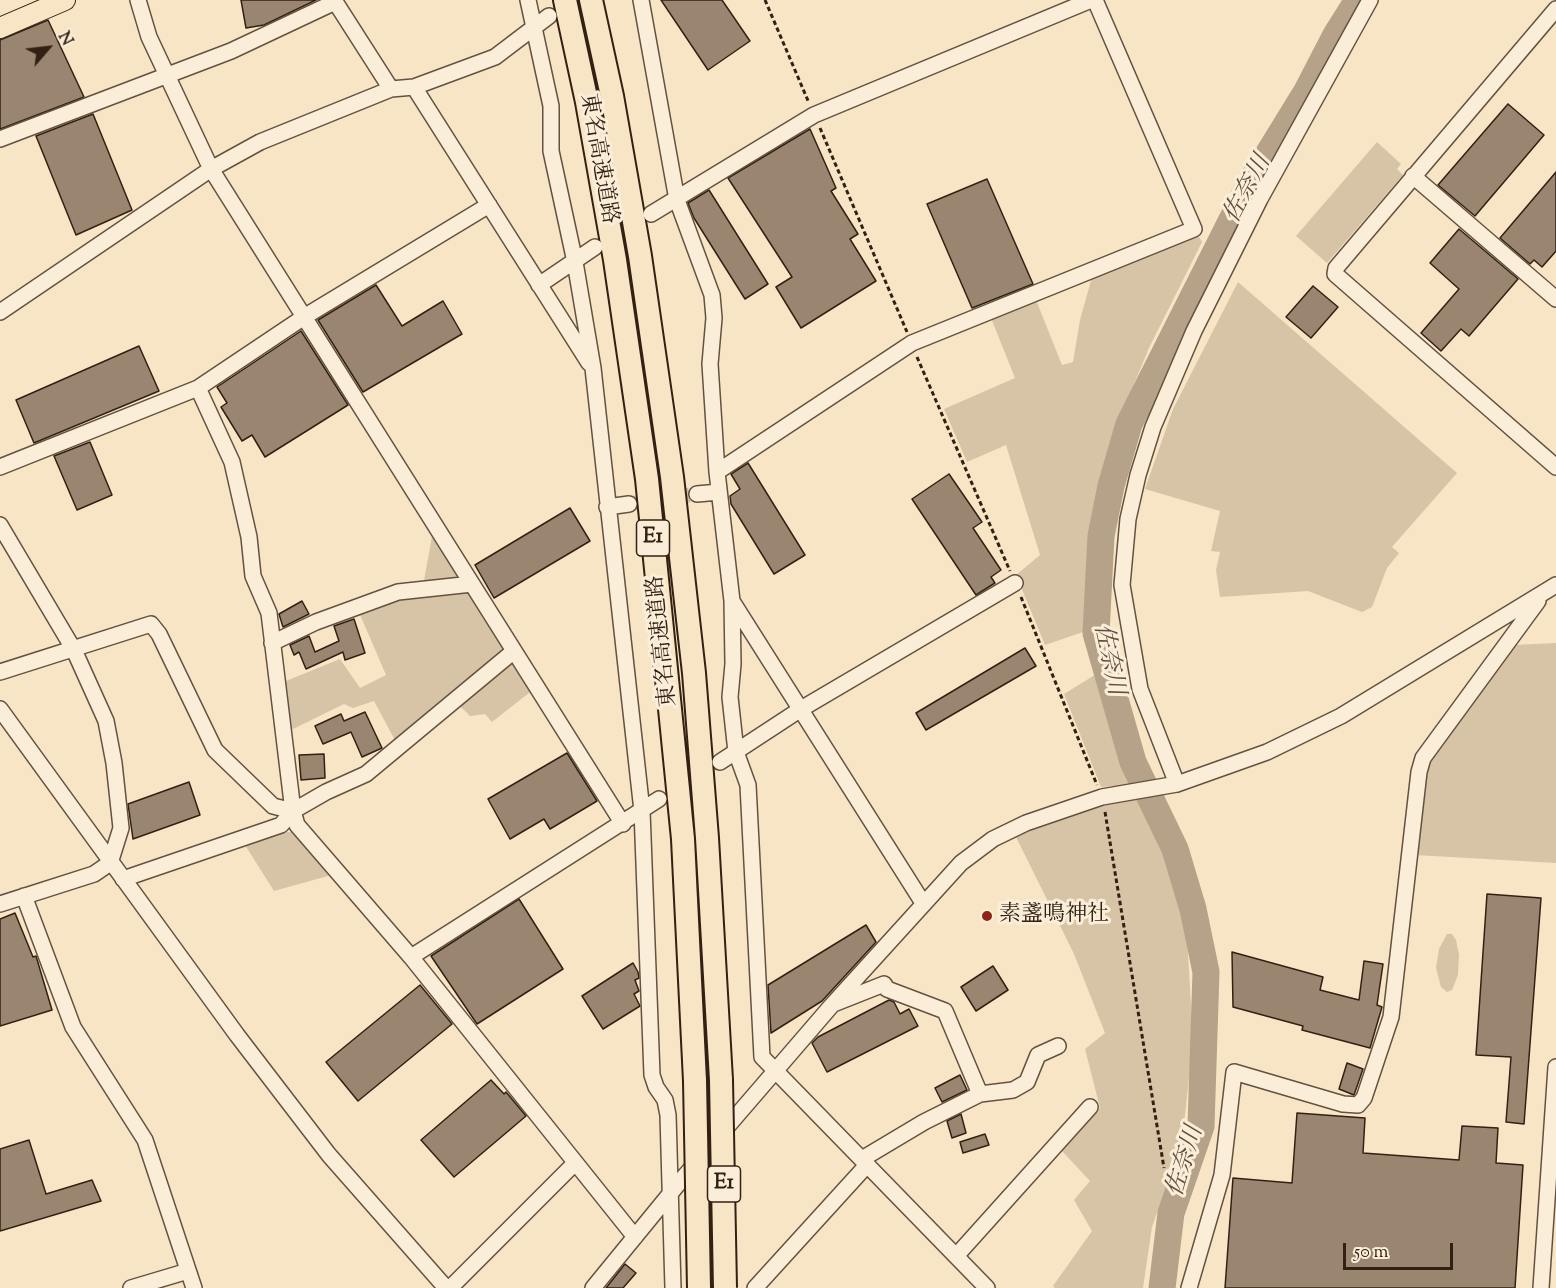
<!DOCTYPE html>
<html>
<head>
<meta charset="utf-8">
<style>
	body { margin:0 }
	#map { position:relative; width:1556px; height:1288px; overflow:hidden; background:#f8e5c5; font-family:"Sorts Mill Goudy",serif }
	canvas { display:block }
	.north { position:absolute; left:18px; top:18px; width:60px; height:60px; -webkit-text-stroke:4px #faeed9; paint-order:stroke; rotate:62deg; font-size:16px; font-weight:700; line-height:24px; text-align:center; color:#342013 }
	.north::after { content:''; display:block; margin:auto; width:21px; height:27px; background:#342013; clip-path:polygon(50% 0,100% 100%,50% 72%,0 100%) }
	.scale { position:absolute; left:1343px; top:1243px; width:110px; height:27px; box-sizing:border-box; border:3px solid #342013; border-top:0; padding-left:8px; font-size:18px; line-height:21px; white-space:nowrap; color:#342013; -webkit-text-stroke:4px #faeed9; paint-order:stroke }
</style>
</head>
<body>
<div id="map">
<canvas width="1556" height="1288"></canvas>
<div class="north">N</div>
<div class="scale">50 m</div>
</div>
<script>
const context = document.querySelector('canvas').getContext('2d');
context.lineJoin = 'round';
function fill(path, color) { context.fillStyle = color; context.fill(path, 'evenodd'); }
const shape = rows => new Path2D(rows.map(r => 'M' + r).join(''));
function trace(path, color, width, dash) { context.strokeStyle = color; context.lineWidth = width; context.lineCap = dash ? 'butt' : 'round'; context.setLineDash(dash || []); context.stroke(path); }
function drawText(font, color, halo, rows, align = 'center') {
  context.font = font + ' "Sorts Mill Goudy","Noto Serif JP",serif'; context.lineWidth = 6; context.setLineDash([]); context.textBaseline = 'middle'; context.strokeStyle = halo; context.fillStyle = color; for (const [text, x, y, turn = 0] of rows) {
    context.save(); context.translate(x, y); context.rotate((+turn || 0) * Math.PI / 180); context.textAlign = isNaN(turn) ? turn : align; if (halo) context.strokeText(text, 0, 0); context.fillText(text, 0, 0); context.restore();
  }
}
const green = shape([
	[1377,142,1401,164,1397,169,1403,175,1327,263,1296,236],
	[1197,233,1202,242,1149,348,1118,423,1103,480,1093,542,1092,629,1045,645,1016,575,1040,555,1006,445,967,462,944,409,1015,378,991,318,1036,300,1062,365,1073,362,1080,320,1092,277],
	[1238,282,1457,473,1392,547,1399,553,1387,568,1372,607,1362,612,1308,591,1220,597,1216,570,1220,552,1211,551,1220,511,1145,489,1173,409],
	[433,531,465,582,423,586],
	[469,587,509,650,397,744,374,701,353,708,344,704,289,731,281,683,340,659,360,688,386,675,358,610,399,595],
	[1556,643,1556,863,1415,855,1426,763,1514,645],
	[514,657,534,689,492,722,485,714,470,716,459,705],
	[1098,673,1135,785,1101,787,1064,694],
	[1141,798,1157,831,1175,884,1187,936,1193,1041,1182,1142,1152,1227,1143,1288,1055,1288,1053,1286,1092,1231,1074,1200,1090,1181,1061,1150,1100,1108,1085,1049,1105,1033,1074,954,1014,833,1103,801],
	[287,832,295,832,335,874,274,891,245,845],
	[1447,934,1452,934,1456,940,1459,955,1458,975,1452,990,1447,992,1441,987,1436,968,1439,949]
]);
const river = shape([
	[1162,1288,1171,1213,1201,1126,1206,972,1193,909,1175,849,1133,762,1096,633,1101,536,1111,486,1129,424,1251,182,1307,91,1336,35,1358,0]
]);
const building = shape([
	[241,0,316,0,264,25,246,28,241,0],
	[661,0,722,0,750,41,708,70,661,0],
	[48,20,84,97,0,129,0,40,48,20],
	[1508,104,1544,135,1475,216,1438,185,1508,104],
	[93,114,132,210,76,235,36,136,93,114],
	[810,129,836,188,831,191,858,234,850,239,876,281,801,328,776,287,792,277,728,178,810,129],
	[1556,172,1556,251,1542,267,1534,260,1530,264,1500,238,1556,172],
	[987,179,1033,284,972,308,927,204,987,179],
	[709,190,768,284,745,299,694,218,688,203,709,190],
	[1459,229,1518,279,1469,336,1461,329,1441,351,1421,333,1459,289,1430,263,1459,229],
	[376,285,402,326,443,301,462,334,363,392,318,320,376,285],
	[1313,286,1338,307,1311,338,1286,317,1313,286],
	[301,331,348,405,265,457,252,435,242,441,221,407,227,403,217,387,301,331],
	[139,346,159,391,34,443,16,400,139,346],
	[90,442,112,495,77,510,54,456,90,442],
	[748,463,805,555,774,574,731,504,730,496,740,489,731,474,748,463],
	[949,474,982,522,973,528,1001,570,991,577,995,583,976,595,912,499,949,474],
	[570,508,590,541,494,598,475,565,570,508],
	[302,601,309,614,283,627,279,614,302,601],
	[354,619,365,653,345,660,343,652,306,669,299,652,294,655,290,645,309,636,315,652,339,641,334,626,354,619],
	[1025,648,1036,666,926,730,916,713,1025,648],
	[365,712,382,748,362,757,351,732,323,744,315,726,341,714,344,721,365,712],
	[567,753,597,801,550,829,544,819,510,839,488,799,567,753],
	[324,754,325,778,301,780,299,755,324,754],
	[189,782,200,815,133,839,128,804,189,782],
	[1487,894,1541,898,1524,1124,1506,1122,1511,1057,1476,1055,1487,894],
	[519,899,563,969,477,1024,431,956,519,899],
	[15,913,33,957,36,956,52,1010,0,1026,0,919,15,913],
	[866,925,876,942,822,1001,771,1033,768,985,866,925],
	[1232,952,1323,977,1320,990,1359,1000,1364,961,1383,964,1377,1005,1382,1007,1370,1048,1302,1030,1303,1026,1233,1007,1232,952],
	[633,963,638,972,639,978,635,980,639,991,634,994,640,1006,603,1029,582,996,633,963],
	[993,966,1008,990,976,1011,961,987,993,966],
	[420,985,452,1024,358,1101,326,1062,420,985],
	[889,1000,894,1002,900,1014,909,1009,918,1026,827,1072,812,1043,818,1037,889,1000],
	[1347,1063,1363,1069,1354,1095,1339,1089,1347,1063],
	[960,1075,967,1090,942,1102,935,1088,960,1075],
	[491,1080,504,1094,506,1092,526,1116,454,1177,421,1140,491,1080],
	[1297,1113,1365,1118,1363,1153,1459,1160,1462,1126,1498,1128,1496,1163,1523,1165,1515,1288,1225,1288,1233,1178,1292,1183,1297,1113],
	[961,1114,966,1133,952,1138,947,1121,961,1114],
	[985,1134,989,1145,963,1153,960,1142,985,1134],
	[29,1140,46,1194,92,1180,101,1201,0,1231,0,1149,29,1140],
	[625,1264,636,1273,623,1288,606,1288,625,1264]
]);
const minorTunnel = shape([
	[629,504,697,494]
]);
const path = shape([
	[765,0,809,103],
	[820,128,907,332],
	[917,357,1010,571],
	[1021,597,1097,785],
	[1105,812,1164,1168]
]);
const minor = shape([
	[138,0,149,37,211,169,623,824],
	[334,0,391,89],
	[528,0,551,106,551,151,575,262,593,368,642,811,652,1075,656,1087,665,1100,668,1115,673,1288],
	[641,0,677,200,712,295,714,318,710,364,717,472,732,601,733,664,730,697,736,752,748,785,762,1057,987,1288],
	[1556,9,1336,268,1335,274,1556,467],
	[414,87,589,363],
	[0,139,231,51,335,2],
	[1413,176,1556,299],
	[651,214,814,115,1091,0],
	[539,285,595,247],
	[0,312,211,169,260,142,391,89,414,87,495,57,549,16],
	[198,388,232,462,249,537,253,576,269,613,293,811,297,825,411,957,635,1237],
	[0,467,198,388,304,317,489,205],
	[717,472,912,343,1194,229,1095,0],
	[697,494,719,492],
	[607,507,629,504],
	[0,525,74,650,106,721,114,763,121,828,110,863,94,874,0,904],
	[732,601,923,903],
	[272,643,316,622,398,592,472,584],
	[0,672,151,624,159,634,215,750,273,806,293,811],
	[0,709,237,1035,329,1155,446,1288],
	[720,762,801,709,1015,583],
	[1177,784,1140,689,1122,585,1128,519,1138,475,1153,427,1194,331,1260,199,1370,0],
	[123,879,281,825,293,811,326,792,366,774,514,651],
	[24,896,73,1027,145,1140,194,1288],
	[411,957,659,799],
	[836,1003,884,984,887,989,945,1011,980,1094],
	[862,1159,924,1122,980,1094,1013,1090,1027,1082,1038,1055,1058,1046],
	[957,1255,1090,1107],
	[131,1288,188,1271],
	[450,1288,575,1163],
	[593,1288,683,1178,832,1005,961,863,993,839,1026,823,1102,797,1177,784,1267,752,1341,716,1556,585],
	[755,1288,867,1165],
	[1189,1288,1222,1175,1234,1072,1343,1104,1358,1105,1364,1098,1391,1017,1419,772,1423,758,1538,601],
	[1541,1288,1556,1067]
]);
const major = shape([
	[0,28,65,0]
]);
const highway = shape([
	[565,0,587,102,615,260,647,479,683,839,695,1081],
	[591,0,612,96,640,256,672,477,694,673,707,838,721,1080]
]);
const highwayBridge = shape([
	[721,1080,725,1288],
	[695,1081,699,1288]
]);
const markers = [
	[987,916,6,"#8f2418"]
];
const shields = [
	[653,538,33],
	[724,1184,33]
];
const shieldNames = [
	["E1",653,538],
	["E1",724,1184]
];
const streetNames = [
	["東名高速道路",597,159,80],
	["東名高速道路",664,641,-96]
];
const poiNames = [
	["素盞鳴神社",999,916]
];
const waterNames = [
	["佐奈川",1249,190,-62],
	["佐奈川",1107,660,78],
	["佐奈川",1187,1162,-73]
];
fill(green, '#d7c4a7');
trace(river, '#b5a288', 27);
fill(building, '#9a8670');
trace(building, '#342013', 1.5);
trace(minorTunnel, '#d1bea1', 15, [15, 8]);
trace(minor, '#655140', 18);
trace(major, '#342013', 22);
trace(highway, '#342013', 26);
trace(path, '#342013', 3, [4.5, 3]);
trace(minor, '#faeed9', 15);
trace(major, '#f8e5c5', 20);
trace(highway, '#f8e5c5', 22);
trace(highwayBridge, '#342013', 26, []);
trace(highwayBridge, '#f8e5c5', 22);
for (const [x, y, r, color] of markers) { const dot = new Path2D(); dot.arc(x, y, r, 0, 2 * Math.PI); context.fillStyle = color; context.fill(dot); trace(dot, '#faeed9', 2); }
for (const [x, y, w] of shields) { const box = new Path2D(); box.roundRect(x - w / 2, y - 18, w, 36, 4.5); context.fillStyle = '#faeed9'; context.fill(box); trace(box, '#342013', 1.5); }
drawText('bold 21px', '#342013', null, shieldNames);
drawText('22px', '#342013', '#faeed9', streetNames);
drawText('22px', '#342013', '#faeed9', poiNames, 'left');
drawText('italic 24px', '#614e3c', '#faeed9', waterNames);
</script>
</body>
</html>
